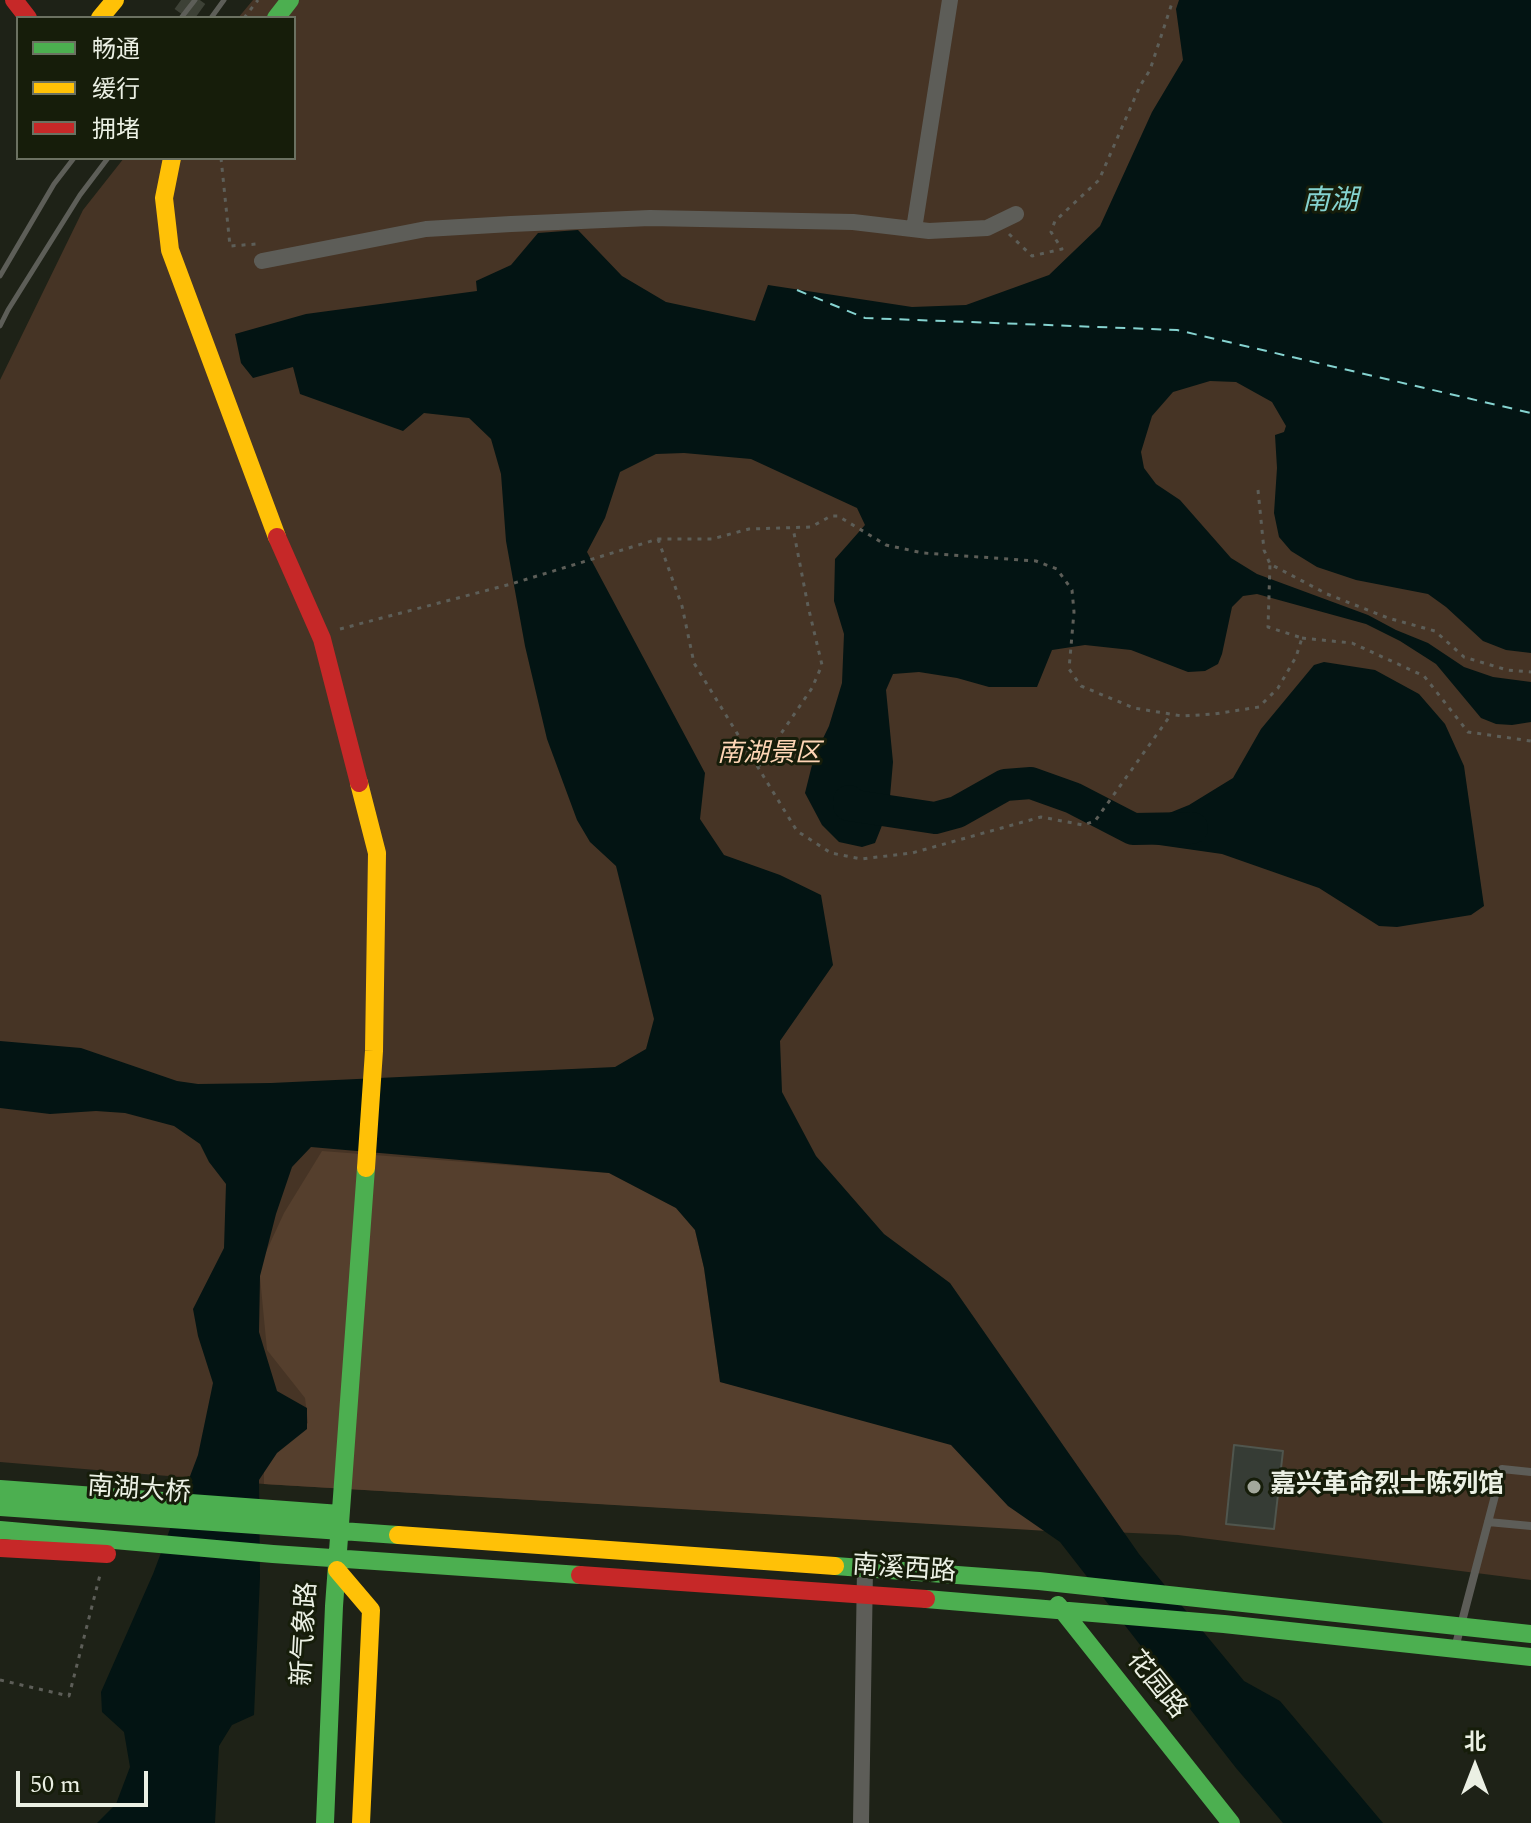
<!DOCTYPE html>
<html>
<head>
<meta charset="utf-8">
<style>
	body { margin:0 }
	#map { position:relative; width:1531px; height:1823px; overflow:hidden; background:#1e2217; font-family:Spectral,"Noto Sans SC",serif }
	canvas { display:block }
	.legend { position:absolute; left:16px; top:16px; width:280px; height:144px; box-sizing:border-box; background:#161d0a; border:2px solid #6b7161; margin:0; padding:10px 14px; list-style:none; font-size:24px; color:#ebf0e4 }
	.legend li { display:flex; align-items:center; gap:16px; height:40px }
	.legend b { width:40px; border:2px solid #6b7161 }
	.north { position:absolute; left:1435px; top:1727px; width:80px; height:80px; -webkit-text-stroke:6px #161d0a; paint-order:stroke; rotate:0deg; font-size:22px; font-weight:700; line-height:32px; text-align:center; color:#ebf0e4 }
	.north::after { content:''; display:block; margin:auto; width:28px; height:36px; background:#ebf0e4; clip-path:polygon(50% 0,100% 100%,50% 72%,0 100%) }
	.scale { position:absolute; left:16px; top:1771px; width:132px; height:36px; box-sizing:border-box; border:4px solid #ebf0e4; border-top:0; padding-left:10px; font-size:24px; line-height:28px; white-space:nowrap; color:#ebf0e4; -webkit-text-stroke:6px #161d0a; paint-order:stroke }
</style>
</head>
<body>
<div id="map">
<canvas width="1531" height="1823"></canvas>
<ul class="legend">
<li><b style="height:10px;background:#4caf50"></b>畅通</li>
<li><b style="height:10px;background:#ffc107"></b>缓行</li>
<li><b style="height:10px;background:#c62828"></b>拥堵</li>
</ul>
<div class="north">北</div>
<div class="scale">50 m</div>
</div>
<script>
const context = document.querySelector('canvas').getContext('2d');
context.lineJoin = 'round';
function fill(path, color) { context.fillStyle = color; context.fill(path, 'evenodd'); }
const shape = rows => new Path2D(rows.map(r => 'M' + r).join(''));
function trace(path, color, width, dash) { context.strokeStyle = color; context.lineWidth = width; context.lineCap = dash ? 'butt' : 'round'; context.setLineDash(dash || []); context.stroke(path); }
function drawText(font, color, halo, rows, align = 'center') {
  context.font = font + ' Spectral,"Noto Sans SC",serif'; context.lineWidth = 6; context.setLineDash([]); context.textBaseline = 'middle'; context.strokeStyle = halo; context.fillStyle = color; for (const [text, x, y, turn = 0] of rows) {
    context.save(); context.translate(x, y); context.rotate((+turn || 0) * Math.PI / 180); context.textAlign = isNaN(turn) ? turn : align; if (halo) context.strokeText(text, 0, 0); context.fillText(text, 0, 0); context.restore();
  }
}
const green = shape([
	[253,0,1531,0,1531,1580,1178,1535,974,1526,264,1484,0,1462,0,380,83,210,124,158,294,158,294,18,238,18]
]);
const forest = shape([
	[322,1151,609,1173,676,1208,695,1230,704,1268,720,1382,961,1440,1048,1531,264,1484,264,1456,308,1423,305,1398,267,1350,259,1267,284,1213]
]);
const water = shape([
	[1179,0,1531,0,1531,653,1506,650,1483,641,1446,607,1428,594,1356,580,1317,567,1291,551,1279,537,1274,513,1277,468,1275,435,1284,432,1286,426,1272,402,1236,382,1210,381,1173,392,1152,416,1141,452,1144,468,1156,484,1180,500,1231,558,1257,574,1368,615,1396,630,1428,643,1464,667,1493,677,1531,682,1531,722,1512,725,1496,724,1481,718,1436,664,1400,641,1366,624,1257,594,1243,596,1232,607,1222,654,1218,664,1205,671,1188,672,1131,650,1085,645,1052,650,1037,687,989,687,957,678,919,672,893,674,886,690,893,762,889,808,875,843,862,847,839,842,822,825,805,793,814,757,829,726,842,683,844,634,834,601,835,559,865,525,857,508,751,459,684,453,656,454,620,472,605,518,587,552,705,773,700,819,724,855,780,875,821,895,833,965,780,1041,782,1092,816,1156,884,1234,950,1283,1139,1554,1244,1681,1280,1701,1383,1823,1283,1823,1236,1768,1060,1542,1008,1506,951,1445,720,1382,704,1268,695,1230,676,1208,609,1173,311,1147,292,1167,276,1214,260,1276,259,1332,277,1391,307,1408,307,1429,277,1453,259,1480,260,1577,254,1715,232,1725,219,1746,215,1823,97,1823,116,1804,130,1767,124,1732,102,1712,101,1692,153,1574,198,1455,213,1383,198,1336,193,1309,224,1248,226,1184,209,1162,200,1144,174,1126,125,1113,96,1111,50,1114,0,1108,0,1041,81,1048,177,1081,198,1084,271,1083,615,1067,646,1049,654,1019,616,866,590,842,577,820,547,739,525,646,506,541,501,474,491,439,469,418,424,413,403,431,300,394,293,367,253,378,241,363,235,334,306,314,477,291,476,281,511,265,538,233,578,230,622,276,666,302,755,321,768,285,912,307,966,305,1049,275,1100,226,1152,112,1183,60,1176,9],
	[1324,662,1375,670,1419,694,1445,724,1464,766,1484,906,1471,915,1397,927,1379,926,1319,888,1222,854,1152,844,1147,822,1189,805,1233,778,1261,729,1314,665]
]);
const river = shape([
	[849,801,849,805,935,818,957,812,1005,785,1031,783,1073,798,1133,829,1192,828]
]);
const ferry = shape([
	[797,290,865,318,1177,330,1531,413]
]);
const building = shape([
	[1234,1445,1283,1451,1274,1529,1226,1524,1234,1445]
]);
const secondaryTunnel = shape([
	[181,0,206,18]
]);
const path = shape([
	[244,18,258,0],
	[221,158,230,246,257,244],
	[1009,234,1032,256,1062,249,1051,232,1055,221,1099,180,1140,86,1150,70,1173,0],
	[1258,490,1264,550,1270,564,1327,594,1388,618,1435,631,1464,657,1507,670,1531,672],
	[658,539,682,606,694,663,797,831,831,853,861,859,912,853,1041,817,1083,825,1095,821,1170,716],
	[340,629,511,584,658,539,712,539,749,529,811,527,831,516,838,516,886,545,923,553,1036,561,1057,569,1072,590,1074,612,1069,669,1081,686,1134,708,1182,716,1214,714,1259,707,1278,688,1296,657,1302,638,1268,627,1270,564],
	[1302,638,1352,643,1424,676,1468,732,1531,741],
	[759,766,812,688,822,665,808,606,793,528],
	[0,1680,69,1696,101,1571]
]);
const lane = shape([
	[1488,1522,1531,1526],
	[1455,1648,1502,1469,1531,1472]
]);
const street = shape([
	[914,229,950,0],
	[262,261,426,229,511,224,650,218,853,222,929,231,987,228,1016,214],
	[861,1823,865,1569]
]);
const fast = shape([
	[276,18,290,0],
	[0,1489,340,1514],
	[0,1507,398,1535],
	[0,1530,273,1554,580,1575],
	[835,1566,1039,1581,1531,1634],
	[926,1599,1224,1624,1531,1657],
	[1058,1605,1231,1823],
	[325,1823,334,1606,366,1168]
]);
const slow = shape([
	[100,18,115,0],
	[172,158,164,198,170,250,277,537],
	[359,783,377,853,374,1051,366,1168],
	[398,1535,835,1566],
	[337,1570,371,1610,361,1823]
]);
const jam = shape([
	[14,0,28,18],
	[277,537,322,639,359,783],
	[0,1548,107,1554],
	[580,1575,926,1599]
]);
const rail = shape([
	[181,18,195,0],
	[211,18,224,0],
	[0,276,54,184,74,158],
	[0,326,8,310,80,195,108,158]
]);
const markers = [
	[1254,1487,8,"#a3a89c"]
];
const parkNames = [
	["南湖景区",769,756]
];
const poiNames = [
	["嘉兴革命烈士陈列馆",1270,1487]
];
const streetNames = [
	["南湖大桥",139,1492,4],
	["南溪西路",904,1571,4],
	["新气象路",307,1634,-87],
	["花园路",1155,1686,51]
];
const waterNames = [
	["南湖",1330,204]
];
fill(green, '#463425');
fill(forest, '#553f2d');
fill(water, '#031413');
trace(river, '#031413', 32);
trace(ferry, '#85d3d0', 2, [10, 8]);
fill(building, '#363c35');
trace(building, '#50564e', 2);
trace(secondaryTunnel, '#3d4136', 22, [22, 11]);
trace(path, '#5d5e58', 3, [4, 6]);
trace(lane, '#5d5d58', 8);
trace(street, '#5d5d58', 16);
trace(fast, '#4caf50', 18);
trace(slow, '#ffc107', 18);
trace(jam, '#c62828', 18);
trace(rail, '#5d5e58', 5);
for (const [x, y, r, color] of markers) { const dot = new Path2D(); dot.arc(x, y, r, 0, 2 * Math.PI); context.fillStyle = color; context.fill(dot); trace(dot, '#161d0a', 3); }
drawText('italic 26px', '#fed5b5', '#161d0a', parkNames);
drawText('bold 26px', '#ebf0e4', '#161d0a', poiNames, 'left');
drawText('26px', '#ebf0e4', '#161d0a', streetNames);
drawText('italic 28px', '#85d3d0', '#161d0a', waterNames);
</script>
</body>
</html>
